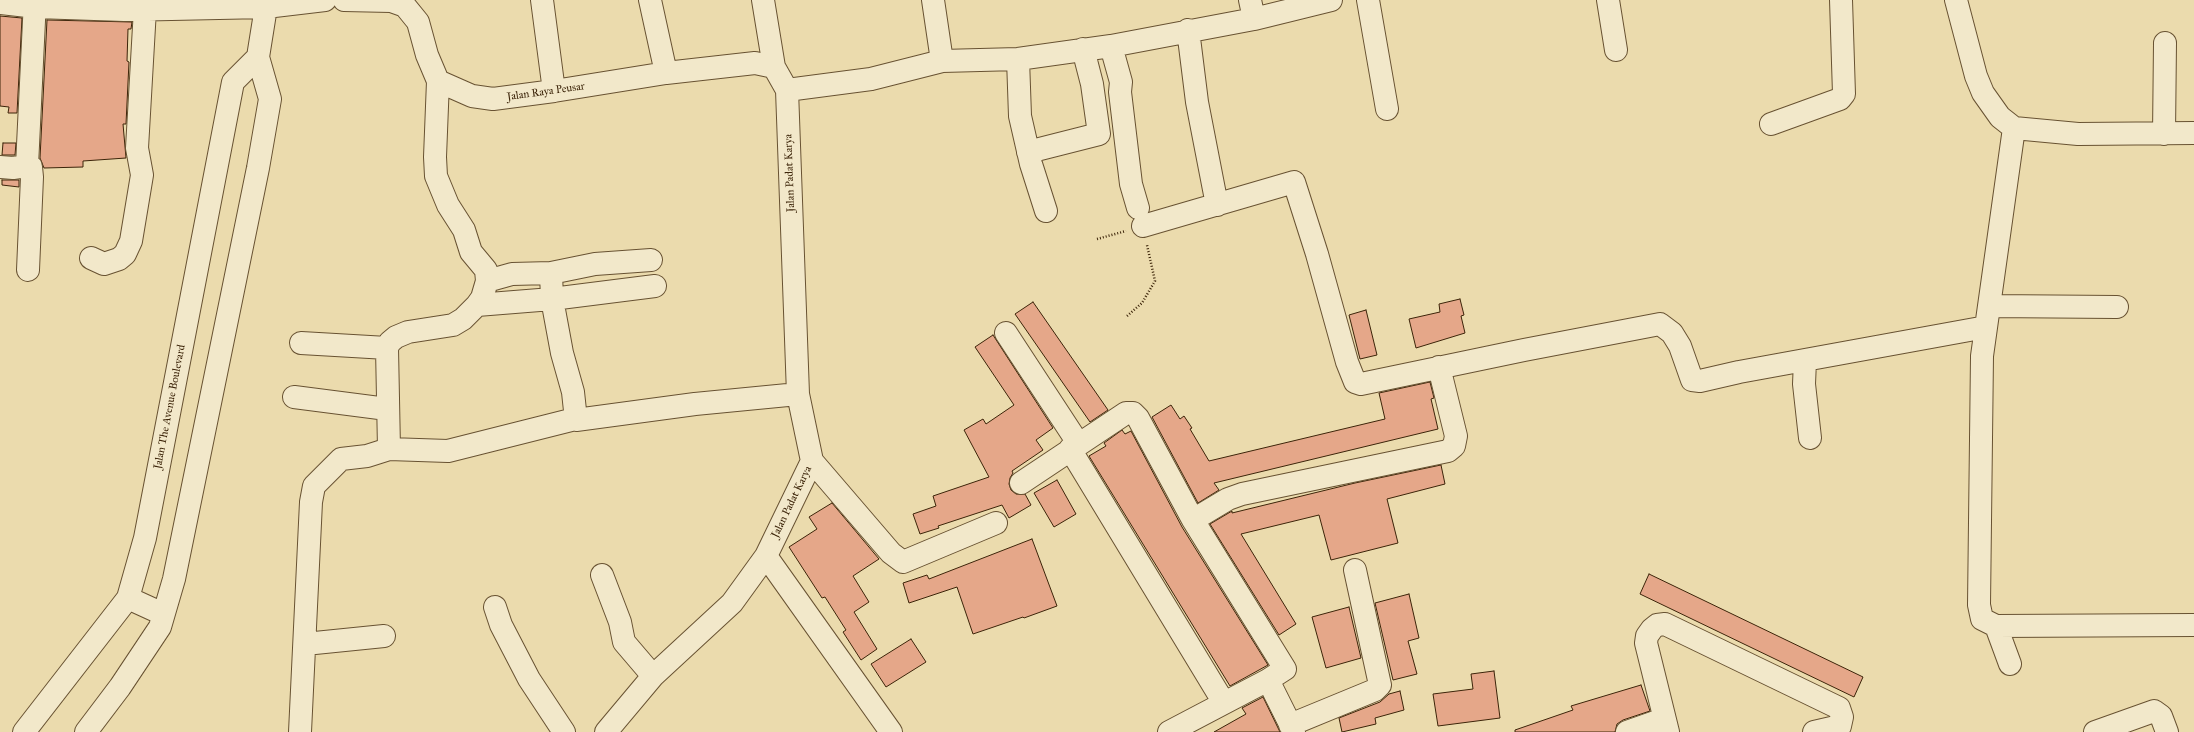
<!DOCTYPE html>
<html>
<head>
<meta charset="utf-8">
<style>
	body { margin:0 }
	canvas { display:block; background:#ebdbad }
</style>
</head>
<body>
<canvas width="2194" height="732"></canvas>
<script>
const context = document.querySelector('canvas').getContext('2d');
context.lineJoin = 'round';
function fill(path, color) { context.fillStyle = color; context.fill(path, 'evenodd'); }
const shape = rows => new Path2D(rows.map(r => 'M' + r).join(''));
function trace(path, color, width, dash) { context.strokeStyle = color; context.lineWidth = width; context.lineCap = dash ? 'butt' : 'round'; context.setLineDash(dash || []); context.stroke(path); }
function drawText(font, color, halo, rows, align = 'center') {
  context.font = font + ' "IM FELL Great Primer",serif'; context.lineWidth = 4; context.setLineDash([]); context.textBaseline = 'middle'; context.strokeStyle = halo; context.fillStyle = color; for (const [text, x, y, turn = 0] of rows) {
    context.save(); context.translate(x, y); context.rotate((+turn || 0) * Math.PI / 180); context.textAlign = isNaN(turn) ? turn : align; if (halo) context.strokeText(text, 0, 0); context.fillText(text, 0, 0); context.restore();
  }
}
const building = shape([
	[0,16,22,18,17,113,8,113,9,107,0,106,0,16],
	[47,20,132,22,131,29,128,29,127,61,129,62,126,124,123,124,126,158,83,161,83,167,44,168,40,158,47,20],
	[3,143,16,143,15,155,2,155,3,143],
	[2,180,19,180,19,187,2,185,2,180],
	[1460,299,1464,315,1461,316,1465,333,1416,348,1409,319,1440,312,1439,304,1460,299],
	[1033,302,1108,410,1090,422,1015,314,1033,302],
	[1366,310,1377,355,1360,359,1349,315,1366,310],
	[993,335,1053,428,1036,440,1043,450,1012,471,1013,473,1010,478,1009,484,1011,490,1016,494,1025,494,1031,505,1009,518,1002,505,938,526,939,528,920,534,913,514,936,506,933,496,989,477,964,430,983,419,986,424,1014,405,975,347,993,335],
	[1430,382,1434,398,1431,399,1438,429,1214,483,1219,490,1198,503,1152,417,1171,405,1180,419,1184,416,1192,428,1190,429,1209,461,1385,419,1379,393,1430,382],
	[1122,430,1125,434,1131,431,1182,527,1268,665,1230,686,1089,456,1106,446,1104,443,1122,430],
	[1441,465,1445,484,1387,499,1398,543,1331,560,1319,515,1241,534,1296,624,1279,635,1210,524,1232,511,1232,513,1355,483,1441,465],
	[1057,480,1076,514,1054,527,1034,493,1057,480],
	[832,503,879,559,853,576,869,602,854,612,877,649,861,660,843,632,846,630,825,597,822,598,789,547,817,529,809,517,832,503],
	[1032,539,1057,606,1024,618,1023,617,973,634,957,587,909,603,903,583,927,575,929,579,1032,539],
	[1649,574,1863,677,1854,697,1640,594,1649,574],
	[1409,594,1419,638,1408,641,1417,674,1393,680,1375,603,1409,594],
	[1349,607,1361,658,1326,668,1312,617,1349,607],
	[911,639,926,662,886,687,871,664,911,639],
	[1494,671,1500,718,1438,726,1433,694,1473,689,1471,674,1494,671],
	[1641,685,1650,711,1623,720,1617,724,1615,732,1515,732,1515,730,1573,710,1571,706,1641,685],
	[1400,691,1404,710,1375,718,1376,724,1342,732,1339,718,1380,702,1389,694,1400,691],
	[1263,697,1280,732,1214,732,1246,714,1242,708,1263,697]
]);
const path = shape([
	[1097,239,1126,231],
	[1127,316,1142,303,1155,281,1147,245]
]);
const minor = shape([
	[344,0,391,1,405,6,418,22,427,55,438,81,472,96,493,99,554,91,666,73,755,63,774,67,787,90,798,394,812,461,766,556,732,603,653,676,606,732],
	[542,0,554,91],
	[650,0,666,73],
	[763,0,774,67],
	[933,0,942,61],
	[1250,0,1254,19],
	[1368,0,1387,109],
	[1608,0,1616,50],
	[1956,0,1976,76,1983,93,2000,117,2014,128,2078,134,2194,133],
	[0,3,36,7,124,10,266,7,325,0],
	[1188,30,1197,102,1217,205],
	[1111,46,1121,82,1120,92,1131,184,1138,208],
	[1018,59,1020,116,1031,164,1046,211],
	[787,90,871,79,942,61,1018,59,1111,46,1254,19,1331,0],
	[1771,124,1840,99,1844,94,1841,0],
	[2014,128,1982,356,1979,605,1982,619,1996,626,2194,625],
	[2164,134,2165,43],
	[1028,152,1099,134,1092,84,1083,49],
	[27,166,31,167,32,177,28,270],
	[0,167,13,168,27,166,35,0],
	[1143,226,1294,182,1317,254,1347,362,1355,382,1361,384,1524,350,1660,324,1672,333,1680,346,1692,380,1700,381,1739,372,1986,327],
	[91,258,104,264,119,259,125,254,131,241,142,175,137,148,145,9],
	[551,273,552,299,562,353,573,392,576,420,695,404,798,394],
	[487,281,512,274,551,273,595,264,651,260],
	[477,305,552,299,655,286],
	[1989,306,2117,307],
	[1006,333,1078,443],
	[301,343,387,348],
	[1805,361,1804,384,1810,438],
	[294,397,387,409],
	[389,449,448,451,575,419],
	[1070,449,1224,703],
	[812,461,891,553,903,562,996,523],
	[1021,483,1126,413,1133,413,1138,418,1193,520,1285,669,1268,680,1169,732],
	[1193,520,1228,499,1242,494,1448,451,1454,446,1456,436,1439,367],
	[766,556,891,732],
	[602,575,620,622,624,642,653,676],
	[128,598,163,614],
	[495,607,501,625,529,679,564,732],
	[1996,626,2010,664],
	[305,644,384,636],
	[1268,680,1294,732],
	[1290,725,1375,690,1380,685,1355,570],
	[24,732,128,598,145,538,233,82,258,57],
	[86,732,120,687,160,627,174,579,258,168,270,99,258,57,266,7],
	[300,732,311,502,314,486,341,459,367,456,389,449,387,348,390,342,396,337,408,332,453,325,463,319,477,305,482,298,487,281,486,270,471,252,464,230,448,205,436,176,435,157,438,81],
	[1627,732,1664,719],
	[1668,732,1646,643,1647,636,1652,629,1657,625,1665,624,1839,708,1842,717,1840,726,1814,732],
	[2095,732,2154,711,2161,716,2167,732]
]);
const streetNames = [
	["Jalan Raya Peusar",546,92,-8],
	["Jalan Padat Karya",790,173,-92],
	["Jalan The Avenue Boulevard",170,407,-79],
	["Jalan Padat Karya",792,502,-64]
];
fill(building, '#e5a789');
trace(building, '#3c2409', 1);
trace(minor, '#685232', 24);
trace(path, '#3c2409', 2.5, [1, 2]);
trace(minor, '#f2e8ca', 22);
drawText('11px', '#3c2409', '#f2e8ca', streetNames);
</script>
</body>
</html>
